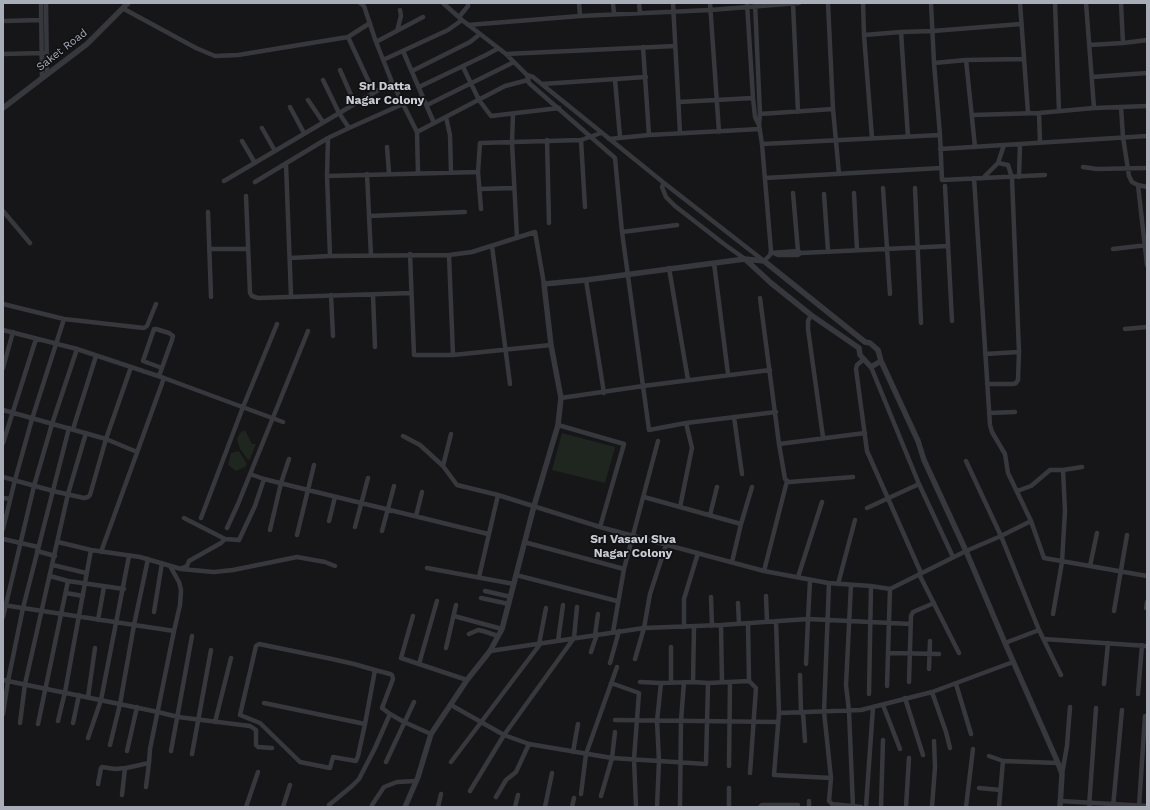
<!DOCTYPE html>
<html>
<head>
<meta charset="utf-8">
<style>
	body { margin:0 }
	#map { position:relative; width:1150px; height:810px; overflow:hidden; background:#161618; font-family:"Work Sans",sans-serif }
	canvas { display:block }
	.frame { position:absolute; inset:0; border:4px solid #a8adb8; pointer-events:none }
</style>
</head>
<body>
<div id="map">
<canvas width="1150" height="810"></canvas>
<div class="frame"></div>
</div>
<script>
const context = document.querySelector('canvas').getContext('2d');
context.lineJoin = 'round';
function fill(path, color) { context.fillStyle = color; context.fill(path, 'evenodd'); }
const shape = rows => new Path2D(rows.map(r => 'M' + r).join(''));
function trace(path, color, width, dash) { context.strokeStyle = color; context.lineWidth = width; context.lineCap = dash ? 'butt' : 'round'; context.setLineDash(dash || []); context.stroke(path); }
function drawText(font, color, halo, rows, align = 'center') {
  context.font = font + ' "Work Sans",sans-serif'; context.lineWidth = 3.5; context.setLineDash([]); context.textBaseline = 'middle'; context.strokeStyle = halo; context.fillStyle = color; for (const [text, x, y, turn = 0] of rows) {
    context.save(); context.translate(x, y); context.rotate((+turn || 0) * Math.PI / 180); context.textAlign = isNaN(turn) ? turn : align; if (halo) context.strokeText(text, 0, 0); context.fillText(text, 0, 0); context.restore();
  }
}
const green = shape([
	[245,430,252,444,256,444,249,461,240,449,237,439,240,433],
	[562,433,615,447,605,483,552,470],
	[239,451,247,464,245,467,236,471,228,465,231,453]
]);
const minor = shape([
	[41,3,42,78],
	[46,3,47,74],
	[360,3,364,6,376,42,392,82,417,132,418,173],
	[579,3,580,16],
	[613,3,614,14],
	[639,3,640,13],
	[673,3,680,133],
	[710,3,719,132],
	[755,3,760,114,759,125],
	[828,3,833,109,839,174],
	[863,3,864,35,872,138],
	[931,3,934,63,940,135,942,180,1045,175],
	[1020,3,1028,113],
	[1055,3,1059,111],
	[1086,3,1094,108],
	[1121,3,1123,43],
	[793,4,798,112],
	[124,9,196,48,215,56,238,55,348,37,370,23],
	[459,17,468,6,468,3],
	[462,20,506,54,527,75,533,77,664,183,764,261,770,255,771,251,762,144,759,125,755,117,753,98,747,3],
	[3,21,41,20],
	[468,25,580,16,710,10,799,3],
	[397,31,401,16,400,10],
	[901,32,908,137],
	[864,35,901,32,933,31,1021,24],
	[348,37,374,93],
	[376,42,423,17],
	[1089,45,1123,43,1147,40],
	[643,47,649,135],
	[403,51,434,123],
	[3,54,43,53],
	[506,54,675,46],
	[383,60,448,30,462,20,443,3],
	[966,60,975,147],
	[934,63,966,60,1024,59],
	[463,67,479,100,491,116,559,108],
	[340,70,355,104],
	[412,71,470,42,480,34],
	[527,75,529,83,615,158,622,232,649,430,686,423,776,412],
	[1092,77,1147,73],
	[323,80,339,113,349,128],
	[615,80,620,137],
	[542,84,646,77],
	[419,87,486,55,497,49],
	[308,100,323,122],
	[679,102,753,98],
	[427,105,514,62],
	[290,107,304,133],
	[1121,107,1123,137,1129,176,1132,182,1138,185,1147,187],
	[1039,113,1040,142],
	[513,114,512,142,517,238],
	[760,114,833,109],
	[973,115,1039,113,1094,108,1147,106],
	[446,117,450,135,451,172],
	[262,128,275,151],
	[417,132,505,86,528,80],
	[328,138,327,176,330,256],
	[609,139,649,135,760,129],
	[547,140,549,223],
	[581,140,585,207],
	[242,141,255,163],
	[762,144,940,135],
	[387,147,389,173],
	[940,149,1147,136],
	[286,164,291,296],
	[1083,167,1097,169,1147,168],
	[367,174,371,256],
	[327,176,478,172],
	[1019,177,1020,144],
	[765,178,941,168],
	[974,178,990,425,992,432,1005,454,1008,473,1031,521,1044,558,1147,576],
	[983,178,998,163,1004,145],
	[224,181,392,82],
	[255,182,328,138,349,128,403,104],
	[664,183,662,187,666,197,675,206,724,244,745,259],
	[1138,185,1147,265],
	[945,186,952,321],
	[883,188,890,294],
	[915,188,921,323],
	[479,189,514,188],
	[793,193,798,251],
	[854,193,857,250],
	[824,194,828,251],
	[246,196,250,293,252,296,258,298,411,293],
	[481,209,478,172,480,143,581,140,601,133],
	[3,211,30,243],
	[208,212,211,297],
	[369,216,465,212],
	[622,232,677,225],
	[492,246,510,384],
	[209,249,248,249],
	[1113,249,1147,245],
	[771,253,798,251,801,253,798,255,778,255,774,253],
	[801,253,948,246],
	[410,254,414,355,453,355,551,345],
	[449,255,453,355],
	[290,258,330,256,449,255,472,252,535,232,544,284],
	[714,263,728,374],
	[669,268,688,380],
	[586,280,604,393],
	[331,295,333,336],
	[373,295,375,347],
	[760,298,779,444,785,479,789,482,853,477],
	[3,304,64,319,144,328,147,326,156,304],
	[811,315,808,321,808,329,823,437],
	[1125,329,1147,327],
	[3,330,77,349,164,378,283,422],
	[985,354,1019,352],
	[864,359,857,365,856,369,867,451,921,573],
	[871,367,919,484,953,557],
	[3,368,13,332],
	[159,376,172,340,173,336,169,333,156,329,154,329,143,361,162,368],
	[987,384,1013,384,1016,383,1018,380,1019,352,1012,178,1008,165,998,163],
	[561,398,643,386,770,370],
	[3,410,106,439,137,452],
	[989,413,1015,412],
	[734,417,742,474],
	[558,425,624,444,600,527],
	[73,429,96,356],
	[403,436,420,445,443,466,457,485,498,495,600,527,764,571,828,583,871,586,890,589,966,551,1001,536,1031,521],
	[3,443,36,339],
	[779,444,865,433],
	[966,461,1001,536,1039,630,1061,675],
	[443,466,451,434],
	[1063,470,1082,467],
	[250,474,264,479,308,490,488,534],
	[3,477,53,491,84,498,88,497,90,495,106,439,131,367],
	[1017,491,1031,486,1050,470,1063,470,1065,511,1062,562,1053,614],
	[644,497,741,524],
	[3,498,10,499],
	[680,507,692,448,686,423],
	[867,508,919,484],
	[710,515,717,487],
	[416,516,422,492],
	[184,518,225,539,239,540,255,506,264,479],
	[201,518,243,407,277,324],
	[329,521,335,497],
	[355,527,368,478],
	[227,528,238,504,308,331],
	[3,529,15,480,32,419,64,319],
	[270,530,281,483,289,459],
	[382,531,394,486],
	[297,535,314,465],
	[3,539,38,547],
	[58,542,91,550,140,557,181,569,214,572,233,570,297,557,325,562,335,566],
	[524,542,624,569],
	[37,551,55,556],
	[101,552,164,378],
	[732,562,741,524,752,487],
	[53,565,86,573],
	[170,566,179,582,181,590,180,605,174,631],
	[1090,566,1097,533],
	[182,568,187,566,189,561,221,543,225,539],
	[427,568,514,584],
	[764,571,787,481],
	[919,574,959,653],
	[516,575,617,601],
	[50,576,68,581,124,589],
	[479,577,498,495],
	[798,577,822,502],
	[829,583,824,712,831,778,829,801,832,804,861,807],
	[838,584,855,520],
	[851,585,846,685,849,711,853,807],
	[485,591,511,597],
	[66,593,83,596],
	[766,596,767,621],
	[711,597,712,626],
	[481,598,509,604],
	[738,603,739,623],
	[3,605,174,631,150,749,149,763,126,768,115,769,102,767,101,768,98,784],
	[1146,608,1147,602],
	[1114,611,1127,535],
	[154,612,162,563],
	[413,616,401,658,467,680],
	[454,616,502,629],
	[3,617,34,486,52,424,77,349],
	[98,620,104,587],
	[776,621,779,713,774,775,831,778],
	[748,623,749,681,756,688,750,773],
	[721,625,722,682],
	[684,627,684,599,698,553],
	[613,632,624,569,658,441],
	[469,634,478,630,483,631,498,636],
	[595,635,598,614],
	[1044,639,1147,646],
	[558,641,563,605],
	[1005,643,1039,630],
	[539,644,546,608],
	[671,647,671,682],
	[446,648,456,605],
	[490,651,644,628,721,625,808,619,810,581],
	[591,652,597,634],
	[889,653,939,654],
	[635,659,644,628,650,594,666,545],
	[610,663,619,631],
	[419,664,437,601],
	[806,664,808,619,911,624],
	[929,669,930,641],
	[375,670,365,724,358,756,356,761,333,757,330,768,300,762,260,723,240,715,256,646,259,644,332,659,354,664,375,670,390,674,392,675,393,679,382,708,390,714,404,722,431,734],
	[800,675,801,713],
	[3,680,158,712,178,717,250,726,256,730,256,745,258,747,272,748],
	[640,682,661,683],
	[693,682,708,683,749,681],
	[909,682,911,616,913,612,934,603],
	[611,683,639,693,634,759,636,807],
	[956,684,971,734],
	[1104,684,1108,643],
	[887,686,890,589],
	[932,692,946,732,950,748],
	[869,694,871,586],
	[1138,694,1142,645],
	[88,697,95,648],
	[905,698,923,755],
	[264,703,365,724],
	[451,705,504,735,529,744,612,758,706,764,708,683],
	[883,705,900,749],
	[779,713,861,710,932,692,1013,662],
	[803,713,805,741],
	[3,714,8,681,23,608,69,428],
	[615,720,778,722],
	[58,721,65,692,91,550],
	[215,722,231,658],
	[20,723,25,684,68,494,86,433],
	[73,723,79,695],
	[38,724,68,581],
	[88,738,101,700,129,556],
	[110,745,120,704,134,625,148,559],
	[127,751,137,707],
	[171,751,192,636],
	[573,752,578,724],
	[192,754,211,650],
	[989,756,1003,761],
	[386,762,414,702],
	[451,762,541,643],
	[729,766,730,682],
	[1062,774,1067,746,1070,707],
	[146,787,149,763],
	[979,788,1000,790],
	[470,791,504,735,574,638,577,607],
	[581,794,586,754,617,667],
	[122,795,125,768],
	[601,796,612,758,615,732],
	[496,797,506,780,516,772,529,744],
	[1060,801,1147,806],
	[329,805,352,786,359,779,375,748,390,714],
	[372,805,384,787,397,782,416,781],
	[246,807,258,772],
	[283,807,290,785],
	[438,807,441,794],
	[515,807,518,795],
	[545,807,552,773],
	[572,807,574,798],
	[657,807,659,761,657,721,661,683,693,682,694,627],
	[680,807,681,721,684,682],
	[729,807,729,788],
	[760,807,762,805,798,805],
	[809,807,809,801],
	[866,807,873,707],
	[881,807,883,740],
	[906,807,909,758],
	[932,807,935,767,934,741],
	[966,807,973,749],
	[999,807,1003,761,1058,763],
	[1089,807,1096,708],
	[1113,807,1122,710],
	[1139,807,1145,716]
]);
const tertiary = shape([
	[3,108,87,44,128,3],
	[745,259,771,283,811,315,859,348,860,355,871,367,881,361],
	[405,807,418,777,431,734,467,680,490,651,502,629,534,506,558,425,561,398,551,345,544,284,586,280,745,259,764,261,865,342,870,343,878,350,881,361,918,441,924,460,966,551,1005,643,1058,763,1062,774,1060,807]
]);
const streetNames = [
	["Saket Road",62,50,-38]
];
const neighbourhoodNames = [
	["Sri Datta",385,86],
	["Nagar Colony",385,100],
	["Sri Vasavi Siva",633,539],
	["Nagar Colony",633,553]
];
fill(green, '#1e261f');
trace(minor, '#37383d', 4.5);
trace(tertiary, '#37383d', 5.5);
drawText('11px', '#a8adb8', '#111113', streetNames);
drawText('bold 12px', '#c9ccd4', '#111113', neighbourhoodNames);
</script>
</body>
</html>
